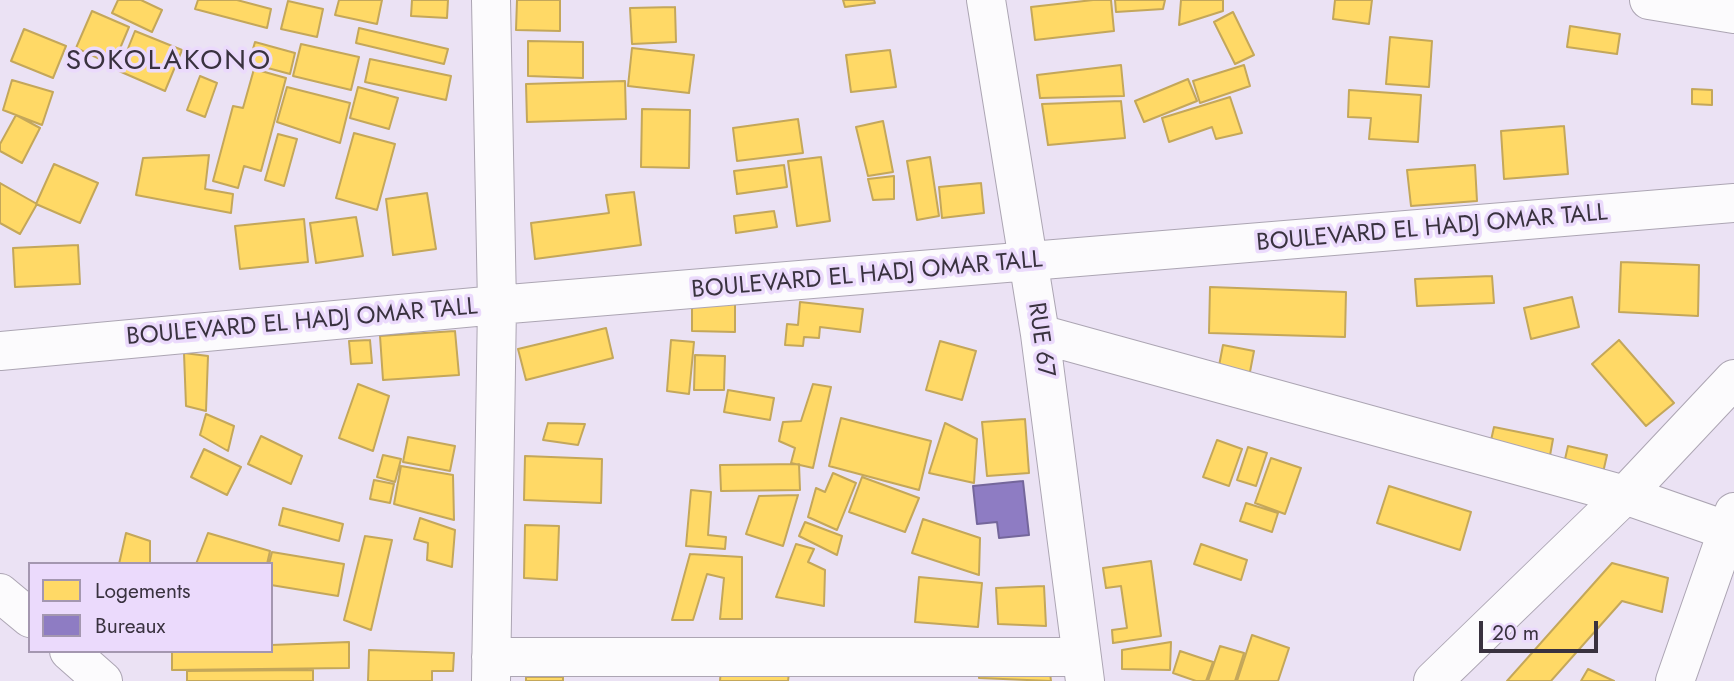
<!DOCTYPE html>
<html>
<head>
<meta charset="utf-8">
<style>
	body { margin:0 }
	#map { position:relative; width:1734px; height:681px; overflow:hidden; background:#ebe2f4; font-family:Jost,sans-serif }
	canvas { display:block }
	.legend { position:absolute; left:28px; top:562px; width:245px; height:91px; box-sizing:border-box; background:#ebdafc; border:2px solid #a497b0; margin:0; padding:9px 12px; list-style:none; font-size:21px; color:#39323f }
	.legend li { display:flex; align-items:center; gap:14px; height:35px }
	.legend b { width:35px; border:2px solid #a497b0 }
	.scale { position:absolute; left:1479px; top:621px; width:119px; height:32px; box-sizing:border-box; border:4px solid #39323f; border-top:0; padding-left:9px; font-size:21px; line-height:24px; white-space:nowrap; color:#39323f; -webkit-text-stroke:5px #ebdafc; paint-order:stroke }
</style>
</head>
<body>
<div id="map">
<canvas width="1734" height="681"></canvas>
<ul class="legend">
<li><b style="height:19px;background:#ffd966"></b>Logements</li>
<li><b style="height:19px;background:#8e7cc3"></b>Bureaux</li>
</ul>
<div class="scale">20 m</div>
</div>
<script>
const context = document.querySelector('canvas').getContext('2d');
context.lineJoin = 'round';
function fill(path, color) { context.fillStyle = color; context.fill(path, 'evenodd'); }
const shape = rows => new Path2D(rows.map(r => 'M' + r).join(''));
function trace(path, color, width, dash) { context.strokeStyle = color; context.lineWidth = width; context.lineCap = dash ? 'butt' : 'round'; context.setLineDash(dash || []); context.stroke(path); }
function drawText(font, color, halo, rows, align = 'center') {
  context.font = font + ' Jost,sans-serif'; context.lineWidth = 7; context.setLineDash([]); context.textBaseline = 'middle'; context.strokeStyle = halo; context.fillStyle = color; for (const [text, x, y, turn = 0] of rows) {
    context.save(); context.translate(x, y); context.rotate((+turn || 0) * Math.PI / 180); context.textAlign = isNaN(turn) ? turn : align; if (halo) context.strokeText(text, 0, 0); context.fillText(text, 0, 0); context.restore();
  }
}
const homes = shape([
	[118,0,141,0,162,10,152,32,112,13,118,0],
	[198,0,237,0,271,9,267,28,195,9,198,0],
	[339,0,382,0,377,24,335,15,339,0],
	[412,0,448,0,447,18,411,16,412,0],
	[517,0,560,0,560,31,516,30,517,0],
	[843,0,874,0,875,3,845,7,843,0],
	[1093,0,1111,0,1114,31,1035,40,1031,7,1093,0],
	[1115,0,1165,0,1163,9,1116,12,1115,0],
	[1181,0,1223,0,1223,11,1179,25,1181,0],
	[1335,0,1372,0,1369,24,1333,19,1335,0],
	[288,1,323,9,317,37,281,29,288,1],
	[675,7,676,42,632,44,630,8,675,7],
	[92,11,129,27,113,65,76,48,92,11],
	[1233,12,1254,55,1235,64,1214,22,1233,12],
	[1570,26,1620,34,1617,54,1567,47,1570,26],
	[359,28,448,49,444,64,356,43,359,28],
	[24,29,66,46,53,78,11,61,24,29],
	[135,31,182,50,165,91,119,71,135,31],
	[1390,37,1432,41,1429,87,1386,84,1390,37],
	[528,41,583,42,583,78,528,76,528,41],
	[255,42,295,53,290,74,249,63,255,42],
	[301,44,359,57,351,90,293,76,301,44],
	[632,48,694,55,689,93,628,86,632,48],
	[890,50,896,87,851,92,846,55,890,50],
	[370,59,451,76,446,100,365,82,370,59],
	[1121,65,1124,96,1040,98,1037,75,1121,65],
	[1244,65,1250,86,1200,103,1193,81,1244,65],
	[254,69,286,78,261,171,244,166,238,188,213,181,233,106,243,108,254,69],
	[200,76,217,83,205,117,187,110,200,76],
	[1188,79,1197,101,1144,122,1135,101,1188,79],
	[12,80,53,92,42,125,3,110,12,80],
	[625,81,626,119,527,122,526,84,625,81],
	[287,87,350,103,340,143,277,122,287,87],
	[358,87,398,98,389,129,350,118,358,87],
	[1692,89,1712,90,1712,105,1692,104,1692,89],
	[1349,90,1421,95,1418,142,1369,139,1371,118,1348,117,1349,90],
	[1230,97,1242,133,1216,139,1212,127,1169,142,1162,118,1230,97],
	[1121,101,1125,138,1048,145,1042,104,1121,101],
	[642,109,690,110,689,168,641,167,642,109],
	[16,115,40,128,22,163,0,151,0,144,16,115],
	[798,119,803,153,737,161,733,128,798,119],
	[883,121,893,172,868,176,856,127,883,121],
	[1564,126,1568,174,1504,179,1501,131,1564,126],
	[354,133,395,144,377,210,336,198,354,133],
	[278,134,297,139,284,186,265,180,278,134],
	[209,155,205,189,233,194,231,213,136,195,143,158,209,155],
	[821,157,830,221,797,226,788,161,821,157],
	[930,157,939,216,917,220,907,161,930,157],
	[54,164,98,183,80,223,36,204,54,164],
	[784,165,787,187,737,194,734,171,784,165],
	[1475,165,1477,201,1411,206,1407,170,1475,165],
	[894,176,894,199,873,200,868,179,894,176],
	[0,183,37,204,20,234,0,223,0,183],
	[981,183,984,213,942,218,939,187,981,183],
	[634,192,641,245,535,259,531,223,609,213,606,195,634,192],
	[427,193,436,249,393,255,386,199,427,193],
	[774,211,777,227,736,233,734,216,774,211],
	[356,217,363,256,316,263,310,223,356,217],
	[304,219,308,262,240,269,235,226,304,219],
	[78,245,80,284,15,287,13,248,78,245],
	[1621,262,1699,265,1698,316,1619,312,1621,262],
	[1492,276,1494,303,1417,306,1415,279,1492,276],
	[1210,287,1346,292,1345,337,1209,333,1210,287],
	[1572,297,1579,327,1531,339,1524,308,1572,297],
	[800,302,863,309,860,332,820,327,819,338,804,337,803,346,785,345,787,324,798,325,800,302],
	[692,303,735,304,735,332,692,331,692,303],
	[606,328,613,358,526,380,518,349,606,328],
	[455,331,459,375,383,380,380,336,455,331],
	[370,340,372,363,351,364,349,341,370,340],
	[671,340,694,342,689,394,667,391,671,340],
	[1619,340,1674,403,1646,426,1592,364,1619,340],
	[940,341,976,351,962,400,926,390,940,341],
	[1223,345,1254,351,1249,377,1218,371,1223,345],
	[184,353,208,356,206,411,186,406,184,353],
	[695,355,725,356,724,390,694,390,695,355],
	[358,384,389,396,373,451,339,438,358,384],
	[813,384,831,387,813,468,791,463,795,448,779,441,783,422,801,421,813,384],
	[728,390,774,398,770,420,724,412,728,390],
	[206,414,234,426,228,451,200,435,206,414],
	[841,418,931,441,919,490,829,466,841,418],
	[1025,419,1029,473,987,476,982,422,1025,419],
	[548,423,585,424,578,445,543,440,548,423],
	[945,423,977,439,974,483,929,473,945,423],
	[1494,427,1553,439,1549,461,1489,449,1494,427],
	[261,436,302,456,291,484,248,464,261,436],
	[408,437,455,446,450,471,403,462,408,437],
	[1217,440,1242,449,1229,486,1203,477,1217,440],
	[1568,446,1607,455,1602,477,1563,468,1568,446],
	[1248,447,1267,453,1256,486,1237,480,1248,447],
	[204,449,241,467,227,495,191,477,204,449],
	[383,455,401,459,395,482,377,477,383,455],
	[525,456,602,459,601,503,524,500,525,456],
	[1271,458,1301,468,1285,514,1255,503,1271,458],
	[799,464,800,490,721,491,720,465,799,464],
	[401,466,453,475,454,520,394,504,401,466],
	[833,473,856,483,837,530,808,517,816,488,825,492,833,473],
	[862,477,919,498,905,532,849,512,862,477],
	[374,480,394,484,390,503,370,499,374,480],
	[1389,486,1471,512,1460,550,1377,523,1389,486],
	[691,490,711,492,708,535,726,537,725,549,686,546,691,490],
	[798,495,783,546,746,534,759,496,798,495],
	[1246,503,1278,513,1272,532,1240,521,1246,503],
	[283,508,343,524,339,541,279,525,283,508],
	[420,518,455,530,452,567,427,560,428,543,414,539,420,518],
	[923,519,980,538,979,575,912,553,923,519],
	[805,522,842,536,837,555,799,536,805,522],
	[525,525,559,526,557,580,524,578,525,525],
	[126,533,150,541,150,564,119,564,126,533],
	[208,533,270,551,267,564,196,564,208,533],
	[365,536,392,540,371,630,344,620,365,536],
	[796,544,814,549,808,562,825,570,824,606,776,597,796,544],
	[1201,544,1247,560,1241,580,1194,564,1201,544],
	[272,552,344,564,338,596,271,585,269,564,272,552],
	[690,554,742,557,742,619,720,619,724,578,707,574,693,620,672,620,690,554],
	[1151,561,1161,636,1113,643,1112,630,1127,628,1121,586,1106,588,1103,568,1151,561],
	[1612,563,1668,578,1662,612,1622,601,1551,681,1507,681,1612,563],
	[919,577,982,583,978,627,915,622,919,577],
	[1044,586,1046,626,998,624,996,588,1044,586],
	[1252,635,1289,648,1278,681,1237,681,1252,635],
	[349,642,349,668,172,670,172,651,271,651,271,645,349,642],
	[1171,642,1170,670,1122,669,1122,650,1171,642],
	[1220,646,1244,653,1235,681,1208,681,1220,646],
	[369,650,454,653,453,671,432,671,432,681,368,681,369,650],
	[1180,651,1213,662,1206,681,1196,681,1173,673,1180,651],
	[979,658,1049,665,1051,681,979,678,979,658],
	[721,668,789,673,788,681,720,681,721,668],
	[1588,669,1614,681,1581,681,1588,669],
	[313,670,313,681,187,681,187,671,313,670],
	[526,677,563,677,563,681,526,681,526,677]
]);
const offices = shape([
	[1023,481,1029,535,999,538,997,522,977,524,973,486,1023,481]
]);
const minor = shape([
	[986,0,1040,334,1085,681],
	[1649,0,1734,14],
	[1040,334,1625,495,1734,533],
	[0,351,497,305,1734,203],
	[0,593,30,618],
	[69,651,103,681],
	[491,657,1081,657],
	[491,681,497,305,491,0],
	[1433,681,1625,495,1734,379],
	[1675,681,1734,512]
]);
const streetNames = [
	["BOULEVARD EL HADJ OMAR TALL",1432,229,-5],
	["BOULEVARD EL HADJ OMAR TALL",867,276,-5],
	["BOULEVARD EL HADJ OMAR TALL",302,323,-5],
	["RUE 67",1040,340,82]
];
const quarterNames = [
	["SOKOLAKONO",169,62]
];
fill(homes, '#ffd966');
trace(homes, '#c4a75a', 2);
fill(offices, '#8e7cc3');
trace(offices, '#74669b', 2);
trace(minor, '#aca5b3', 40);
trace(minor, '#fcfbfd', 38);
drawText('24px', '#39323f', '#ebdafc', streetNames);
context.letterSpacing = '2px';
drawText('28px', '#39323f', '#ebdafc', quarterNames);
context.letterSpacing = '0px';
</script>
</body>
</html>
